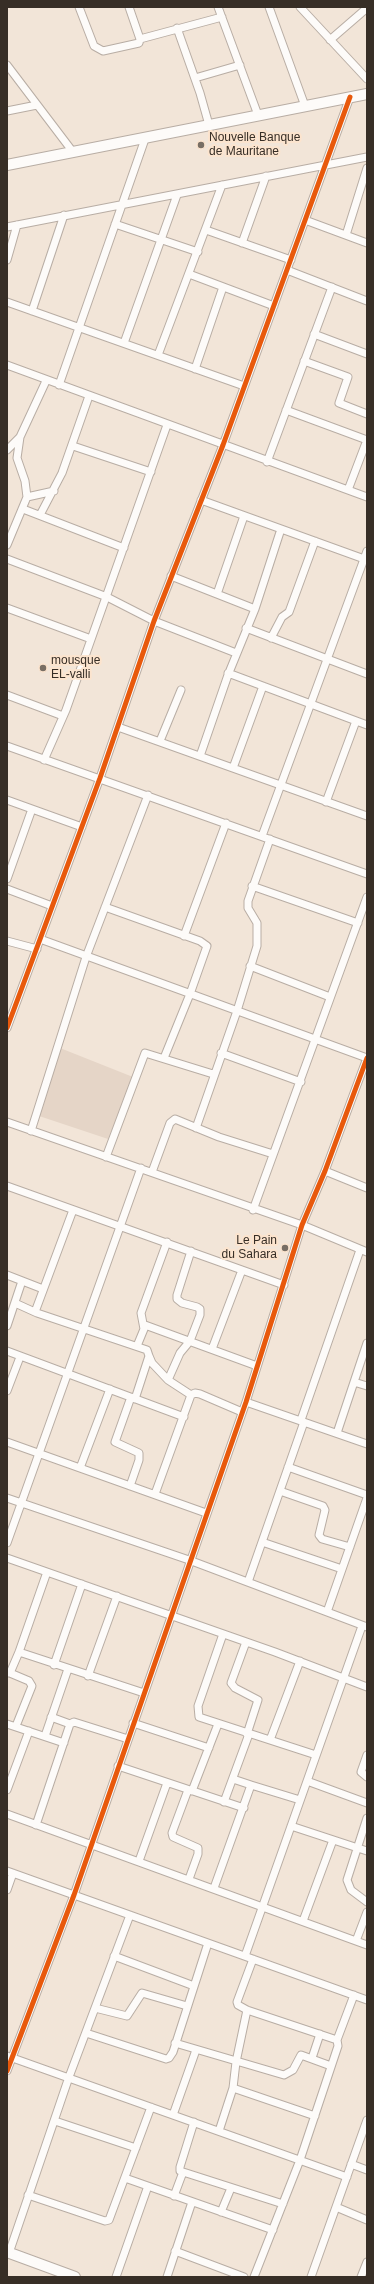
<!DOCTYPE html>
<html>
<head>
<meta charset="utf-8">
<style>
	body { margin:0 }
	#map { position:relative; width:374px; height:2284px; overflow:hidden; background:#f2e5d8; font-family:Arial,sans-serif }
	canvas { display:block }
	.frame { position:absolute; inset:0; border:8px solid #372e26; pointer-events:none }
</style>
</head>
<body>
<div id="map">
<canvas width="374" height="2284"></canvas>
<div class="frame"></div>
</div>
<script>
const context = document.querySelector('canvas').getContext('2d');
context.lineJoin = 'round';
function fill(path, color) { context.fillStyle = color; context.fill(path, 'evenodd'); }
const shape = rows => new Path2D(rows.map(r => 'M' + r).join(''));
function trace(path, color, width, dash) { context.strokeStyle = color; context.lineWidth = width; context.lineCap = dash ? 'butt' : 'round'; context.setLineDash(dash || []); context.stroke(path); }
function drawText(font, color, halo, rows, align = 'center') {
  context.font = font + ' Arial,sans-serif'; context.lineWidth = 4; context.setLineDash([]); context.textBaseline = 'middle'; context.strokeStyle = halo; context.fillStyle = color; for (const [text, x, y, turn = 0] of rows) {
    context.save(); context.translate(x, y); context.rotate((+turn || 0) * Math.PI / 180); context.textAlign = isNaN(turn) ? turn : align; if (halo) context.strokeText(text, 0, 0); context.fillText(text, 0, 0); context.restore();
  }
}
const education = shape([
	[60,1048,133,1077,108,1139,39,1116]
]);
const street = shape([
	[79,7,94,46,103,51,139,43,140,39,129,7],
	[218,7,258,115],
	[269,7,305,106],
	[300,7,367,79],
	[177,28,200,93,209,125],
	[140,39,222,17],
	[330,40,367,8],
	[7,65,73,152],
	[195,78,240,65],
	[7,111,37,105],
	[305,220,367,243],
	[115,224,198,252],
	[7,227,367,157],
	[206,230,291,260],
	[346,235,367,168],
	[242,243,266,176],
	[7,260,17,225],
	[287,270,367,301],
	[189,274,274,306],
	[7,302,244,386],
	[32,311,64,215],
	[314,334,367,354],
	[124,343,177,195],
	[158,355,222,185],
	[304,361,348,377,339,403,367,414],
	[7,365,367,497],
	[195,369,223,287],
	[59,385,145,139],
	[286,410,367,440],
	[73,446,151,472],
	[7,450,20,437,46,381],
	[267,462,332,287],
	[348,490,367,440],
	[27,497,54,491],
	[201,500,367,560],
	[23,509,124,548],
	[40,515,62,473,89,396],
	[7,545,27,497,25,481,17,458,20,437],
	[7,559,107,597,154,621,236,653],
	[171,576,255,609],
	[217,594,244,516],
	[7,608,91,639],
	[246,628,367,674],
	[271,638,282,617,289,612,315,541],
	[228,673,367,725],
	[7,695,63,716],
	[118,727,367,816],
	[160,741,181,690],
	[7,746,367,874],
	[200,756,228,675,255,609,281,529],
	[44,760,66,710,167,425],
	[233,768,263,686],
	[7,800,82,827],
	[326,802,356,721],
	[262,836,367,551],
	[7,879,32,809],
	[252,886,358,923],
	[7,889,52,906],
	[105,907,200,941,207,946,190,994,164,1058],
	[184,936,226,823],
	[40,939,367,1058],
	[7,941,37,949],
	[250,966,330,997],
	[7,1028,100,778,154,621,223,445,350,97],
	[221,1053,301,1082],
	[7,1122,302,1225,367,1252],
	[196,1128,237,1011,257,946,257,923,248,908,248,901,270,839],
	[31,1131,86,957,148,795],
	[106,1157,145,1053,213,1074],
	[325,1171,367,1188],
	[152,1172,170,1123,175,1119,219,1137,273,1154],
	[7,1186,284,1285],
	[253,1210,367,897],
	[7,1275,43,1289],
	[15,1303,37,1313,147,1350,149,1356,135,1399],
	[35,1312,73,1210],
	[145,1325,257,1366],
	[7,1326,22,1281],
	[137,1346,144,1329,141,1313,167,1242],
	[212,1349,242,1270],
	[7,1351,184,1417],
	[149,1356,152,1363,168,1380,191,1395],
	[168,1380,180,1353,190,1341,200,1315,200,1309,197,1307,182,1303,177,1299,177,1295,191,1251],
	[354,1382,367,1386],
	[7,1391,20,1357],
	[246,1402,367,1444],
	[301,1420,360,1250],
	[337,1433,367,1343],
	[7,1442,206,1513],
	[288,1467,367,1495],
	[80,1468,110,1389],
	[130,1486,139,1460,139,1453,115,1442,131,1397],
	[280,1491,323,1506,325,1510,319,1535,322,1539,350,1547],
	[155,1494,191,1395,195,1393,200,1394,242,1412],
	[7,1498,189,1560,367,1627],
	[262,1542,342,1569],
	[7,1543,141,1168],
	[7,1558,275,1652,367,1687],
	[248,1582,304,1422],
	[327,1612,367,1498],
	[223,1634,198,1706,199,1717,316,1755],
	[246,1642,231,1683,235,1688,258,1700,247,1734],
	[19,1652,144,1693],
	[54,1665,82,1584],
	[7,1673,10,1673,19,1652,47,1572],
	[10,1673,29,1681,32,1686,16,1726],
	[88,1676,117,1596],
	[51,1717,70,1724],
	[133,1723,209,1748],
	[7,1724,64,1743],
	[45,1736,68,1669],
	[270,1740,300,1661],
	[367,1755,361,1772,367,1777],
	[118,1766,244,1808],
	[233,1779,251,1785],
	[307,1781,367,1803],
	[7,1790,29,1731],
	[188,1790,172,1833,173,1837,198,1848,198,1854,189,1879],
	[192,1791,218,1724],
	[224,1802,249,1734],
	[7,1814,367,1945],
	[367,1818,347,1880,351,1890,367,1902],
	[36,1825,70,1724,74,1722,128,1739],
	[291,1826,367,1851],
	[139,1861,167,1783],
	[7,1871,367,2000],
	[214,1888,251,1785,300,1800],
	[7,1890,13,1873],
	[303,1921,333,1840],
	[356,1941,367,1912],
	[114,1956,194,1986],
	[245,1956,362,1626],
	[253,1959,237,2002,238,2005,247,2010,337,2040],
	[95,2008,127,2016,142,1993,187,2006],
	[86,2033,166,2059,169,2058,173,2052,208,1943],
	[175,2043,284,2075,293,2070,301,2055,331,2066],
	[7,2056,347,2177],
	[312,2058,320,2034],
	[7,2071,74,1895,246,1402,302,1225,325,1171,367,1058],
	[233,2088,315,2116],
	[173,2115,196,2050],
	[55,2121,136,2148],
	[194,2122,180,2167,180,2171,283,2204],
	[219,2131,233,2088,236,2062,247,2010],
	[351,2164,367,2170],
	[125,2178,273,2230],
	[28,2195,105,2221,109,2220,151,2107],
	[174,2196,183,2172],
	[336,2207,367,2220],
	[221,2212,231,2188],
	[175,2251,244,2277],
	[9,2253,69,2077,130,1915],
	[116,2277,148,2186],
	[167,2277,192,2202],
	[254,2277,300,2160,338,2046,337,2040,354,1995],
	[311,2277,367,2120],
	[361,2277,367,2262]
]);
const secondary = shape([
	[7,165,367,94],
	[7,2252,75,2277]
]);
const cycleway = shape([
	[7,1028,100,778,154,621,223,445,350,97],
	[7,2071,74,1895,246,1402,302,1225,325,1171,367,1058]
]);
const markers = [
	[201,145,4,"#786e64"],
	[43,668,4,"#786e64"],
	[285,1248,4,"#786e64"]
];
const poiNames = [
	["Nouvelle Banque",209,138],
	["de Mauritane",209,152],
	["mousque",51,661],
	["EL-valli",51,675],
	["Le Pain",277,1241,"right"],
	["du Sahara",277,1255,"right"]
];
fill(education, '#e5d5c7');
trace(street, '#b8ada4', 9);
trace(secondary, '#b8ada4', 12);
trace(street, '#fdfbf9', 7);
trace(secondary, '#fdfbf9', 10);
trace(cycleway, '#e8590c', 5);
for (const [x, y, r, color] of markers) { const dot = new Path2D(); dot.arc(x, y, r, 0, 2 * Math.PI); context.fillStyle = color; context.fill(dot); trace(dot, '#fce4ce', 1.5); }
drawText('12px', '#372e26', '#fce4ce', poiNames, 'left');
</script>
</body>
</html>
